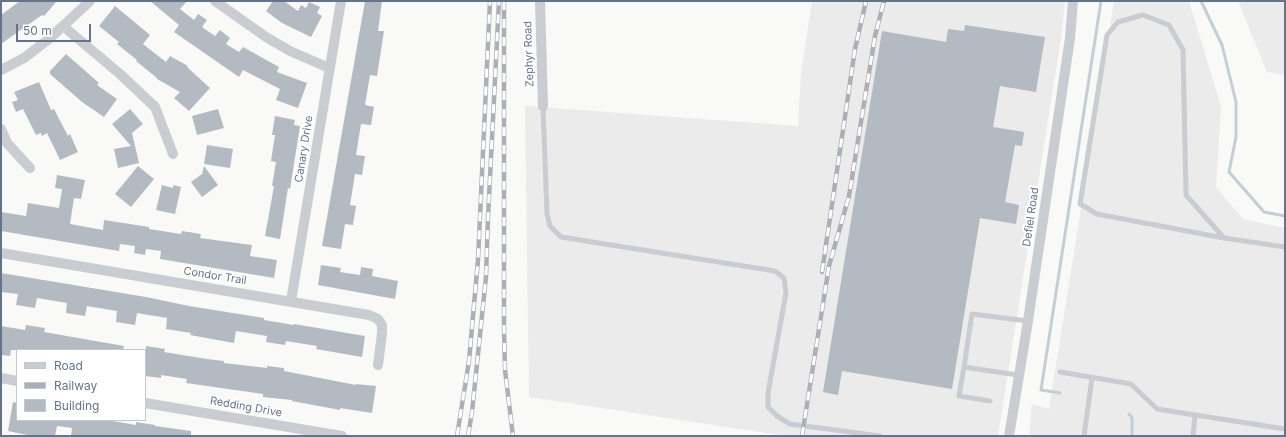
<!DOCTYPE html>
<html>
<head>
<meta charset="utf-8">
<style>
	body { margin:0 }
	#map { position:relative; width:1286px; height:437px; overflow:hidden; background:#f9faf7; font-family:Inter,sans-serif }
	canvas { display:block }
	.frame { position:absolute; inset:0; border:2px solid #66748b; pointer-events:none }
	.legend { position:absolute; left:16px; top:349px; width:130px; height:72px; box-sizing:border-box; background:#fff; border:1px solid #c2c7d1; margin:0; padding:5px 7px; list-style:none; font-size:12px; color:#66748b }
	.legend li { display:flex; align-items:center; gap:8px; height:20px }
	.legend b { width:20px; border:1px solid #c2c7d1 }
	.scale { position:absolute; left:16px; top:24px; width:75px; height:18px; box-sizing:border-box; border:2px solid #66748b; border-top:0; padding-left:5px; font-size:12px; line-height:14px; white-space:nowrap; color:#66748b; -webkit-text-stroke:3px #fff; paint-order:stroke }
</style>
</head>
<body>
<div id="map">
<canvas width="1286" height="437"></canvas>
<div class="frame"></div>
<ul class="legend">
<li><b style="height:5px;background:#c9ccd1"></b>Road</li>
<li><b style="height:5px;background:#abafb7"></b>Railway</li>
<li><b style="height:11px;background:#b4bac2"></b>Building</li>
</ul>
<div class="scale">50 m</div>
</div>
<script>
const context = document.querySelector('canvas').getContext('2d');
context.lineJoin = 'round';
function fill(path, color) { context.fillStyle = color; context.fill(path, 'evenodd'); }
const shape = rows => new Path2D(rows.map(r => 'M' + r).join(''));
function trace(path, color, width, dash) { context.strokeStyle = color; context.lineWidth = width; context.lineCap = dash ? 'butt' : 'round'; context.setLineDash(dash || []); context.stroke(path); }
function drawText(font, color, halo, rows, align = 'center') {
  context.font = font + ' Inter,sans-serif'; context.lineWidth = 4; context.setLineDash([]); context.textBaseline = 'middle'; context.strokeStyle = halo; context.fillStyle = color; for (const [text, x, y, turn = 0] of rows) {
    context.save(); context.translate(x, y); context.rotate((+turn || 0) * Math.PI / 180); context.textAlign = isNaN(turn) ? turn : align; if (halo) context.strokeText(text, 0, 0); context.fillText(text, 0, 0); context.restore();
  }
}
const built = shape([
	[812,1,1065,1,1062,32,998,436,786,436,529,397,525,106,798,126,801,74],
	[1114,1,1189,1,1221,107,1216,187,1243,219,1285,228,1285,436,1029,436,1032,404,1049,409],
	[1238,1,1285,1,1285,75,1267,72]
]);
const stream = shape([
	[1201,1,1222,45,1236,102,1236,137,1229,172,1264,212,1285,216],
	[1060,393,1041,390,1101,1],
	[1129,414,1132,418,1132,436]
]);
const building = shape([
	[20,1,57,1,44,16,42,15,1,44,1,15],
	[150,1,187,1,180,9,194,20,198,14,207,20,202,27,215,36,220,30,230,38,226,44,239,52,243,47,279,67,277,72,307,83,298,108,276,100,280,89,243,70,239,77,174,32,179,25],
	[273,1,284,1,298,11,301,5,306,8,309,2,320,7,317,13,322,16,311,37,282,23,266,11],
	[365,1,382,1,378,31,384,31,377,76,370,75,365,105,374,107,371,125,361,124,356,155,365,156,362,175,355,174,350,205,356,206,353,225,345,224,341,249,322,246],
	[115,6,150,35,143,44,166,62,170,56,188,66,187,67,210,88,189,111,174,98,180,92,157,79,157,78,136,61,137,60,117,44,119,42,99,26],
	[965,25,1045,37,1036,92,1000,86,993,127,1024,132,1022,146,1015,145,1005,202,1019,205,1016,224,980,218,952,389,842,371,838,395,823,392,882,31,946,42,948,29,964,31],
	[66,54,99,83,97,85,117,99,104,117,82,102,50,74,50,71],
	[39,82,51,110,54,109,68,136,70,134,78,152,60,160,47,133,42,136,41,133,36,135,23,109,16,112,12,102,18,100,14,92],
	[130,109,143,124,132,133,139,163,118,168,114,149,131,146,112,124],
	[218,109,224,128,197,135,192,116],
	[275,116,295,120,294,125,300,126,294,164,290,189,288,188,280,239,265,236,274,186,272,186,276,162,271,161,275,135,272,135],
	[207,145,233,149,230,168,204,164],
	[138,166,154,179,131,207,115,194],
	[204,166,218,185,202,197,191,182,202,174],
	[57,175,85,180,81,199,74,198,70,224,103,230,104,220,149,227,149,229,181,234,182,231,201,234,200,238,252,245,250,256,277,260,274,278,160,259,161,251,146,249,145,255,134,253,135,246,120,244,119,251,1,231,1,212,26,216,28,203,59,208,62,189,55,188],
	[162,185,173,188,173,185,181,187,175,214,156,210],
	[321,265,341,268,340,272,360,275,361,267,373,269,372,276,398,281,395,299,318,285],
	[1,273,146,297,189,306,264,318,264,320,294,325,294,324,365,336,362,357,316,349,317,346,286,341,285,345,266,342,267,336,236,331,234,343,190,335,191,333,166,329,167,318,137,313,135,325,116,322,117,311,87,306,85,316,66,313,67,303,37,298,35,308,16,305,18,294,1,292],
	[26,325,45,328,44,332,124,346,123,350,11,350,10,356,1,355,1,326,25,330],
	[146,346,165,349,164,352,207,359,224,361,224,363,267,368,267,366,284,368,284,371,356,385,356,384,376,386,372,413,340,408,340,410,292,401,292,400,263,397,263,394,186,383,187,379,161,375,161,378,145,376],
	[13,402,17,403,17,420,107,420,136,425,136,422,155,425,155,426,191,431,191,436,71,436,72,428,57,426,55,436,32,436,8,431]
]);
const service = shape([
	[543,106,547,214,550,226,561,237,775,271,784,278,786,293,768,393,768,407,777,416,790,424,880,436],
	[1224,238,1186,195,1183,50,1169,25,1143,15,1118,22,1107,35,1080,204,1097,214,1224,238,1285,247],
	[964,367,972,314,1028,321],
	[1060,372,1131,384,1157,409,1285,429],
	[990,401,959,396,964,367,1018,375],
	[1084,436,1092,378],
	[1193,436,1195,415]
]);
const minor = shape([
	[215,1,266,37,290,51,329,68],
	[540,1,543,106],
	[63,26,120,74,155,107,173,154],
	[1,70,24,58,49,39,90,1],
	[1,129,7,143,30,168],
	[1,253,369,315,378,319,382,325,382,333,378,365],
	[291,301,341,1],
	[1,378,17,381],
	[145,403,342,436],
	[1009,436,1028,321,1070,38,1073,1]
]);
const rail = shape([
	[504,1,504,329,505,370,513,436],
	[822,272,855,49,866,1],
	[457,436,469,361,478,260,490,1],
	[468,436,472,412,486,277,488,217,499,1],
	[802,436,829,266,849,196,875,36,884,1]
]);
const streetNames = [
	["Zephyr Road",529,54,-92],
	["Canary Drive",304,149,-81],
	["Defiel Road",1031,217,-82],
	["Condor Trail",215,276,9],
	["Redding Drive",246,407,10]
];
fill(built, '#eaebea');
trace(stream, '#c6ced5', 3);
fill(building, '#b4bac2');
trace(service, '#c9ccd1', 5);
trace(minor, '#c9ccd1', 10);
trace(rail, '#abafb7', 4.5);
trace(rail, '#fff', 3, [9]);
drawText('11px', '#66748b', '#fff', streetNames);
</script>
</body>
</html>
